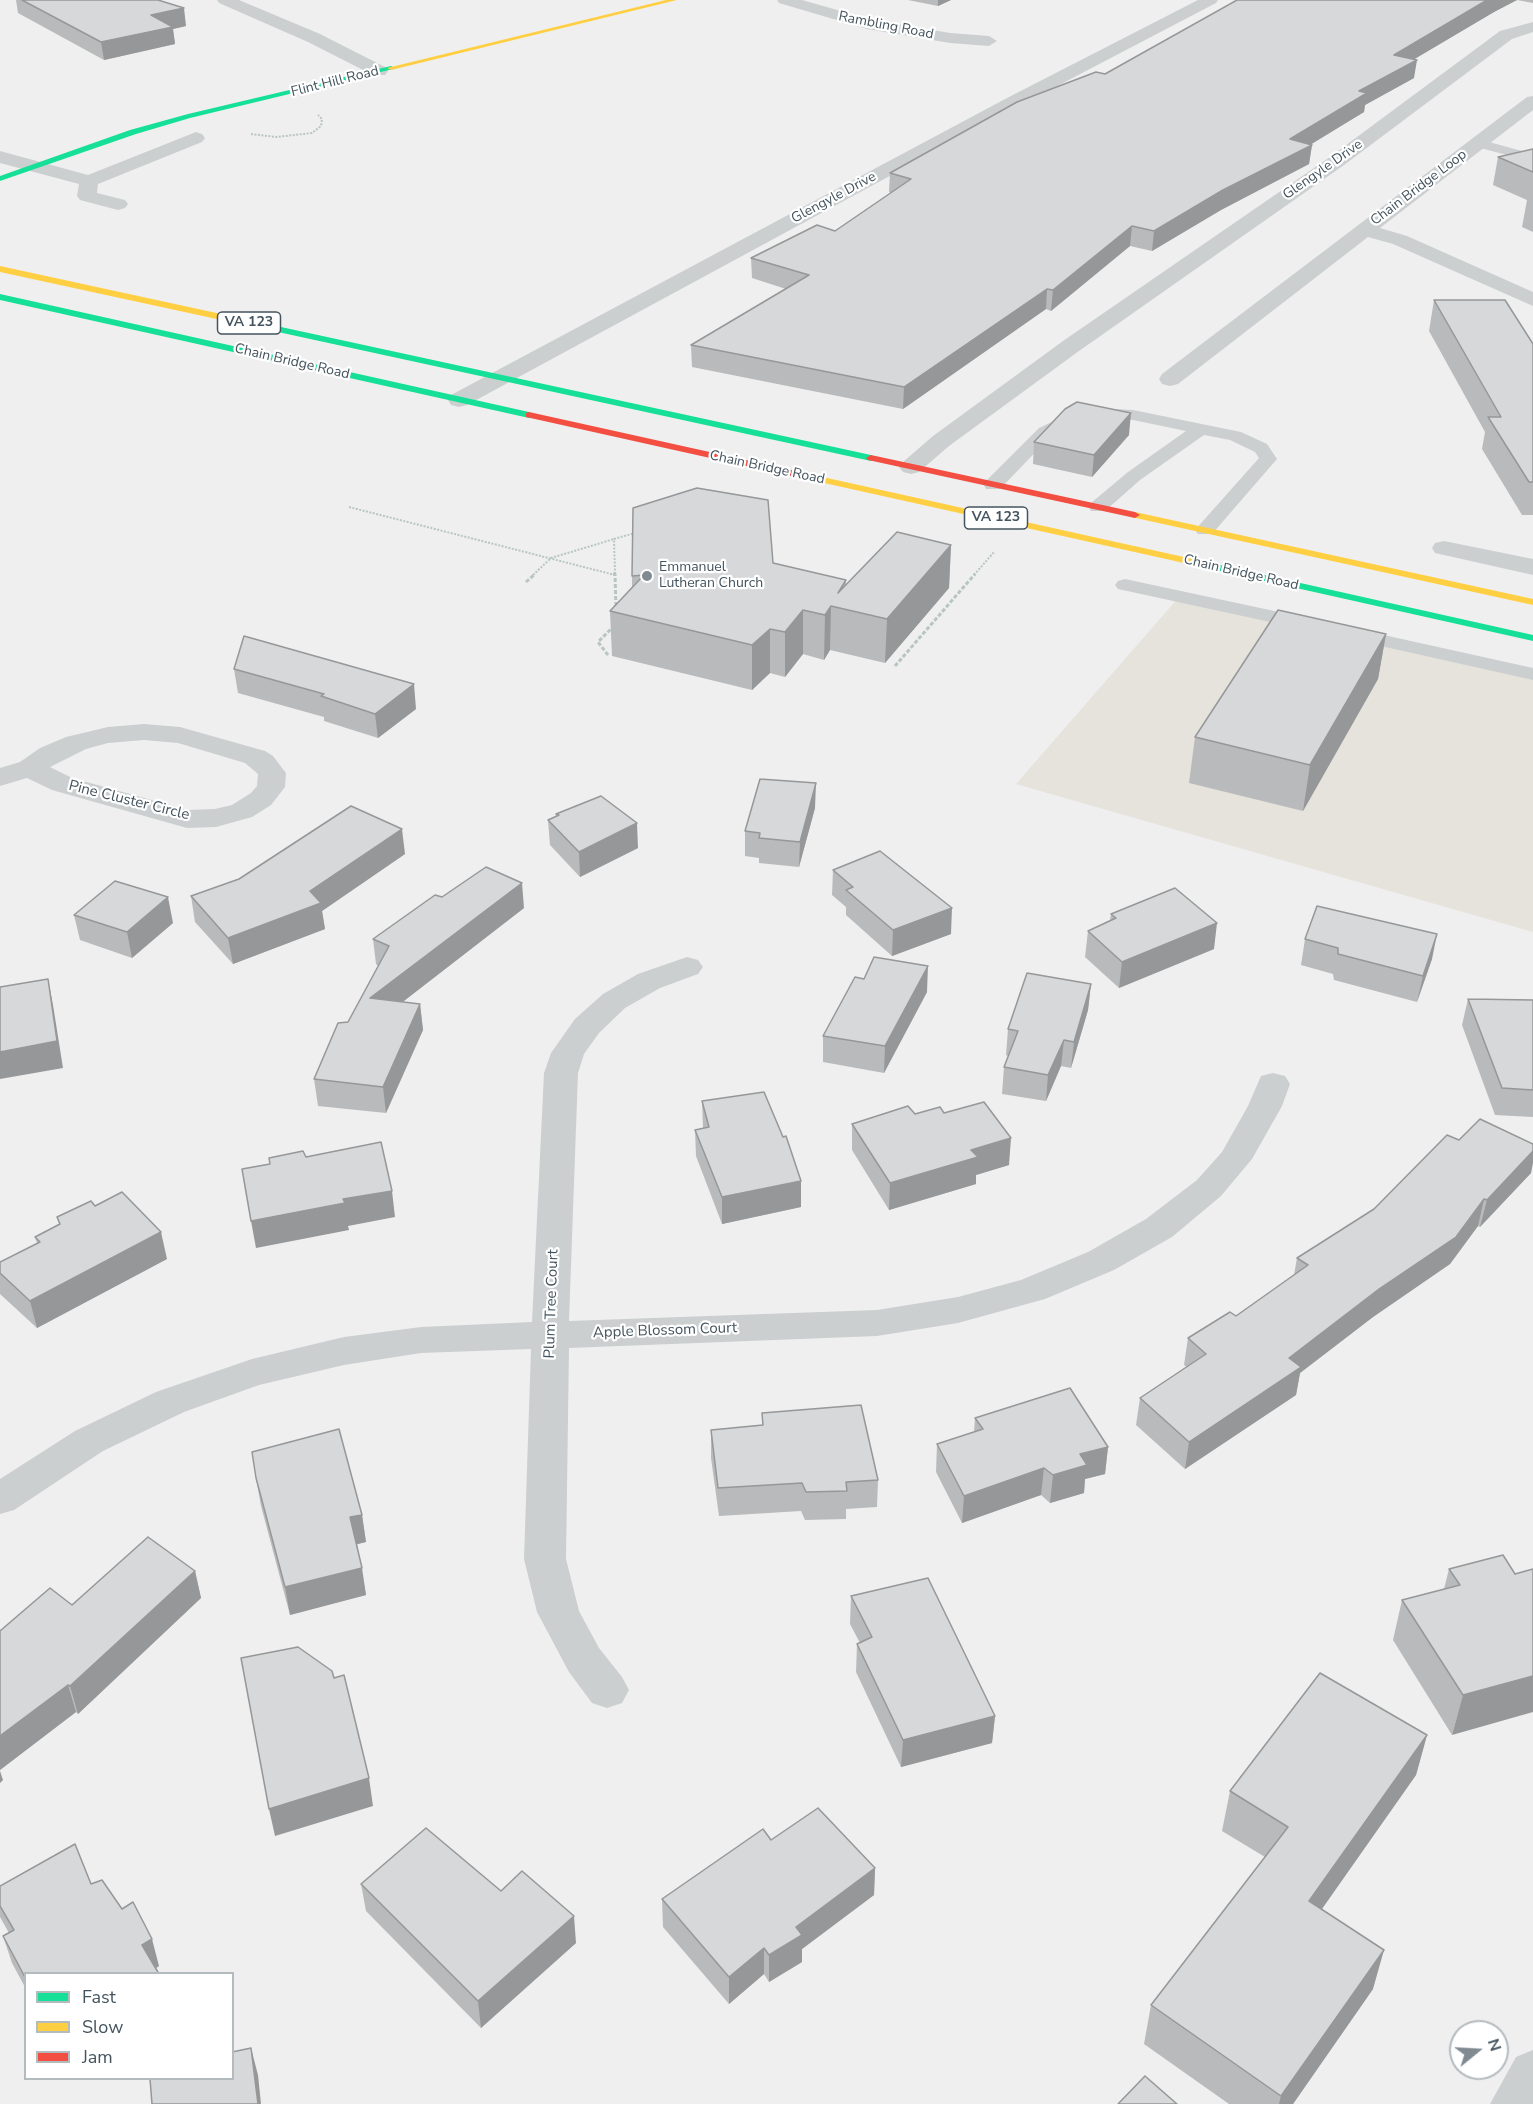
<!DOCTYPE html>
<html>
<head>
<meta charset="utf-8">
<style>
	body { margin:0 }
	#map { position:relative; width:1533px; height:2104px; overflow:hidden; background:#f0efef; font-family:"Nunito Sans",sans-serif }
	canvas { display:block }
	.legend { position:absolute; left:24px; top:1972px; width:210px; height:108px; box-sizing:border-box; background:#fff; border:2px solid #b4bbbf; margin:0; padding:8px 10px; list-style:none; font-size:18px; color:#44545e }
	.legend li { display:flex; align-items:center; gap:12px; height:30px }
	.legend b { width:30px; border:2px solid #b4bbbf }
	.north { position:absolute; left:1449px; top:2020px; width:60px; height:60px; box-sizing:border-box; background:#fff; border:2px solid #b4bbbf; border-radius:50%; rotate:72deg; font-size:16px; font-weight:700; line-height:24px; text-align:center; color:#44545e }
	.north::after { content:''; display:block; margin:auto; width:21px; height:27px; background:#808a91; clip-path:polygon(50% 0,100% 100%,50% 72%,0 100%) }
</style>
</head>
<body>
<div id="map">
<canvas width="1533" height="2104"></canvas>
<ul class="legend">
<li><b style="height:8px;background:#16e098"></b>Fast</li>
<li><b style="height:8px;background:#ffcf43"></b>Slow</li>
<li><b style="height:8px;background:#f24e42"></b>Jam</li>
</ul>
<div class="north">N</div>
</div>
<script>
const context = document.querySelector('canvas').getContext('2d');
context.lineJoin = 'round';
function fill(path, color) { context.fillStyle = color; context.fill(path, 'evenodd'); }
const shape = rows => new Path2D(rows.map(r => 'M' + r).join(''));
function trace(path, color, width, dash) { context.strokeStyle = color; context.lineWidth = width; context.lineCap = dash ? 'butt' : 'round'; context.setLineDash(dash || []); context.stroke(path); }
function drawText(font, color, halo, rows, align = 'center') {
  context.font = font + ' "Nunito Sans",sans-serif'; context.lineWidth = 4.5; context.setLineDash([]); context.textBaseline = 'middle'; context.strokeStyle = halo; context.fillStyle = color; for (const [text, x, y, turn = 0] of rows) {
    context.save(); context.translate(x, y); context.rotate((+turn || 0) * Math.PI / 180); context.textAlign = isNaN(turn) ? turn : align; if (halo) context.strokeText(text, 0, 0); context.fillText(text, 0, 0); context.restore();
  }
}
const commercial = shape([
	[1179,597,1533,675,1533,932,1016,784]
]);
const pathFar1 = shape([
	[251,134,276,137,312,133,321,126,322,119,318,115],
	[349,507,615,575],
	[615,574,614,539,635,533],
	[533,575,551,558,614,539],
	[974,575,994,552]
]);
const path = shape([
	[613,574,615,574,616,608],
	[526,582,535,574],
	[608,655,598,642,612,628],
	[895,666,975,574]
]);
const lane = shape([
	[1478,139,1533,154,1533,162,1473,146,1471,143,1473,140,1478,139],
	[1096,408,1133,410,1241,432,1267,444,1277,459,1212,534,1198,534,1195,530,1259,458,1255,452,1230,440,1204,435,1140,480,1105,511,1091,511,1089,507,1091,503,1128,472,1186,431,1133,420,1090,417,1087,413,1090,409,1096,408],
	[1062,417,1068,418,1071,422,1068,426,1051,436,1000,489,986,489,984,485,986,481,1039,428,1062,417],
	[1125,579,1307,618,1314,620,1317,624,1314,628,1307,630,1118,589,1115,585,1118,581,1125,579],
	[1352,628,1533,668,1533,680,1345,638,1342,634,1345,630,1352,628]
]);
const street = shape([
	[217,0,239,0,320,34,385,67,388,71,385,75,373,75,308,42,219,3,217,0],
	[777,0,802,0,869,19,950,33,989,36,997,41,989,46,950,43,867,29,779,3,777,0],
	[1198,0,1218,0,1216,3,1019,106,467,405,459,407,451,405,448,400,451,395,1007,98,1198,0],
	[1533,22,1533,32,1512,39,1344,165,1079,351,949,446,919,472,911,474,903,472,899,467,903,462,933,436,1063,341,1330,157,1500,31,1533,22],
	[1533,96,1533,110,1380,228,1407,236,1533,292,1533,306,1393,244,1368,237,1178,384,1170,386,1162,384,1159,379,1162,374,1527,97,1533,96],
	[196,132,202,134,205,138,202,142,98,184,97,193,125,200,128,204,125,208,118,210,80,200,77,196,79,184,0,163,0,151,88,175,196,132],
	[1444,541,1533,559,1533,575,1435,553,1432,548,1435,543,1444,541],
	[144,724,180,727,265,751,273,756,286,773,285,787,271,805,252,817,216,827,187,828,52,790,27,778,0,786,0,768,20,762,40,748,66,737,108,727,144,724],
	[144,740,178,743,245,763,258,774,257,786,251,793,232,805,215,809,188,810,72,778,50,767,86,749,108,743,144,740],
	[687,957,698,960,703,967,698,974,660,988,625,1008,599,1033,584,1054,578,1073,569,1321,877,1310,958,1297,1021,1280,1088,1252,1146,1219,1197,1180,1222,1152,1248,1106,1261,1076,1273,1073,1285,1076,1290,1084,1282,1106,1252,1159,1221,1196,1172,1237,1114,1270,1045,1299,958,1323,877,1336,569,1348,566,1559,579,1611,599,1648,622,1677,629,1690,622,1703,607,1708,592,1703,569,1672,537,1612,524,1559,531,1349,421,1353,344,1365,259,1385,184,1412,103,1451,14,1510,0,1514,0,1479,75,1431,156,1392,252,1359,344,1337,421,1327,532,1322,544,1073,551,1053,575,1019,603,994,638,974,687,957],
	[1533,2050,1533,2104,1490,2104,1516,2057,1533,2050]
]);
const fast = shape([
	[391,66,395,68,393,69,190,118,136,134,0,181,0,176,130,130,188,114,391,66],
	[0,294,529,412,534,415,529,418,0,300,0,294],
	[258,322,871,455,876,458,871,461,255,327,255,323,258,322],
	[1202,561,1533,635,1533,641,1198,566,1197,564,1202,561]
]);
const slow = shape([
	[666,0,677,0,391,70,387,68,666,0],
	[0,266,258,322,262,325,258,328,0,272,0,266],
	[800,472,1202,561,1207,564,1202,567,797,477,795,475,800,472],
	[1135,512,1533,599,1533,605,1131,517,1131,513,1135,512]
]);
const jam = shape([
	[529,412,800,472,805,475,800,478,526,417,526,413,529,412],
	[871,455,1135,512,1140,515,1135,518,868,460,866,458,871,455]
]);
const wall = shape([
	[16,0,158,0,186,26,173,29,175,44,104,60,18,13],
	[908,0,951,0,938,6],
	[1237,0,1533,0,1533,3,1517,0,1494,12,1414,59,1414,78,1365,105,1364,112,1310,144,1312,145,1309,164,1221,210,1152,251,1130,246,1051,311,1046,309,903,409,692,367,691,345,786,289,752,278,751,258,835,231,891,193,889,192,890,173,1105,74],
	[1533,149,1533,232,1522,227,1527,200,1493,185,1498,157],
	[1434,300,1533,344,1533,515,1522,515,1482,449,1485,432,1429,331],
	[1129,435,1092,477,1033,464,1034,442],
	[951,545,949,588,885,663,830,650,824,660,803,654,785,677,770,673,752,690,612,656,610,611,632,587,632,576,773,563,846,580,846,585],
	[1386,634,1378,679,1303,811,1189,783,1195,737],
	[234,669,416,709,378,738,324,721,324,717,238,693],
	[815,808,799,867,759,863,759,858,745,856,745,831],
	[556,814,638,848,580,877,550,845,548,820,556,816],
	[405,854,322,911,325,929,233,964,195,922,191,896],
	[833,870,951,934,892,956,846,915,846,907,832,895],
	[442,897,524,908,402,1002,420,1004,423,1030,386,1113,318,1106,314,1079,348,1022,378,966,376,964,373,939],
	[1111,914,1214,949,1119,988,1085,957,1088,931,1110,920],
	[74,915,173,923,132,958,80,940],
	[1305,939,1432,959,1417,1002,1334,980,1333,974,1301,965],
	[1091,984,1088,1010,1071,1068,1061,1066,1046,1101,1002,1094,1004,1067,1008,1056,1006,1055,1008,1029],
	[927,992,884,1073,823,1062,823,1036],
	[1468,999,1533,1000,1533,1117,1495,1115,1462,1025],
	[702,1101,783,1137,801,1207,722,1224,696,1156,695,1130,703,1128],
	[944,1113,1009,1165,976,1175,976,1184,889,1210,852,1150,852,1124,915,1114],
	[1531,1173,1480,1227,1478,1226,1450,1264,1373,1317,1300,1373,1296,1395,1185,1469,1136,1425,1140,1398,1187,1367,1184,1365,1188,1338,1236,1316,1294,1275,1297,1258],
	[95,1206,167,1259,37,1328,0,1294,0,1262,37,1243,35,1237,59,1224,57,1217],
	[762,1413,878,1480,877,1507,846,1509,846,1519,805,1520,801,1511,719,1516,711,1458,711,1430,762,1425],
	[975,1418,1108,1447,1105,1474,1085,1479,1084,1493,1050,1503,1041,1495,962,1523,936,1472,937,1444,974,1432],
	[256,1478,362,1515,366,1542,357,1544,366,1595,290,1615,261,1506],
	[1503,1555,1452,1735,1393,1640,1402,1600,1444,1589,1449,1569],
	[195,1571,201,1598,78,1714,76,1712,0,1770,0,1631,72,1605],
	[851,1596,995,1716,992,1743,901,1767,856,1672,857,1644,860,1643,850,1624],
	[1427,1735,1416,1775,1322,1909,1373,1989,1293,2104,1229,2104,1144,2044,1151,2005,1265,1857,1222,1831,1230,1791],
	[771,1840,875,1868,874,1895,802,1949,802,1962,769,1982,764,1974,729,2004,663,1927,662,1899],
	[91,1884,159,1966,156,1968,26,1974,26,1989,12,1963,3,1936,9,1933,0,1917,0,1886],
	[361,1884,501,1891,576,1943,481,2028,366,1911]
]);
const shadedWall = shape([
	[938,0,951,0,938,6],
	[1487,0,1517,0,1494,12,1391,73,1394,55],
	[184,8,186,26,173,29,175,44,104,60,101,42,151,15],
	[1417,60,1414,78,1365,105,1364,112,1297,153,1312,145,1309,164,1221,210,1152,251,1154,231,1359,91],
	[1132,226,1130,246,1051,311,1053,290],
	[1047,289,1046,309,903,409,904,387],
	[1131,413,1129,435,1092,477,1094,455],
	[951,545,949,588,885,663,887,619],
	[831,606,830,650,824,660,825,615],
	[803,610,803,654,785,677,785,632],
	[770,629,770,673,752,690,752,645],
	[1386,634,1378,679,1303,811,1310,765],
	[414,684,416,709,378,738,375,714],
	[816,783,815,808,799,867,800,842],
	[637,823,638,848,580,877,579,852],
	[402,829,405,854,322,911,325,929,233,964,228,938,310,891],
	[522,883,524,908,373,1025,370,998],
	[168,897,173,923,132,958,127,932],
	[952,908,951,934,892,956,893,930],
	[1217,923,1214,949,1119,988,1122,962],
	[1437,934,1432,959,1417,1002,1423,976],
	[928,966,927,992,884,1073,885,1046],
	[48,979,53,1005,63,1068,0,1079,0,1052],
	[1091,984,1088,1010,1071,1068,1074,1042],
	[420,1004,423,1030,386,1113,383,1087],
	[1064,1040,1061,1066,1046,1101,1048,1075],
	[1011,1138,1009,1165,976,1175,976,1184,889,1210,890,1183,971,1150],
	[1533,1151,1533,1163,1531,1173,1480,1227,1487,1200],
	[801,1181,801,1207,722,1224,722,1197],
	[392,1191,395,1217,348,1226,349,1230,256,1248,251,1221,343,1199],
	[1484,1199,1478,1226,1450,1264,1373,1317,1300,1373,1296,1395,1185,1469,1189,1442,1289,1358,1379,1289],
	[161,1232,167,1259,37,1328,30,1301],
	[1108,1447,1105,1474,1085,1479,1084,1493,1050,1503,1053,1475,1080,1454],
	[1044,1468,1041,1495,962,1523,964,1496],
	[362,1515,366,1542,354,1545,350,1517],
	[362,1568,366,1595,290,1615,285,1587],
	[195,1571,201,1598,78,1714,70,1686],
	[1533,1676,1533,1712,1452,1735,1463,1695],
	[68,1685,76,1712,0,1770,0,1736],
	[995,1716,992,1743,901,1767,903,1740],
	[1427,1735,1416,1775,1300,1940,1309,1901],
	[0,1771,3,1780,0,1783],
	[369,1778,373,1806,275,1836,269,1809],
	[875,1868,874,1895,802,1949,802,1962,769,1982,769,1955,796,1927],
	[574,1916,576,1943,481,2028,478,2001],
	[152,1939,159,1966,150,1972,142,1945],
	[764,1948,764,1974,729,2004,729,1977],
	[1384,1950,1373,1989,1293,2104,1279,2104,1281,2096],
	[251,2048,258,2075,261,2104,258,2104]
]);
const building = shape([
	[22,0,158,0,184,8,151,15,173,27,101,42,22,0],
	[1237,0,1487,0,1394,55,1417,60,1359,91,1367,93,1290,139,1312,145,1223,190,1154,231,1132,226,1053,290,1047,289,904,387,691,345,809,275,751,258,817,225,835,231,911,179,890,173,1017,102,1096,72,1105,74,1237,0],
	[1533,149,1533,172,1498,157,1533,149],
	[1434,300,1505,300,1533,344,1533,482,1529,482,1488,417,1501,417,1434,300],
	[1077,402,1131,413,1094,455,1034,442,1065,409,1077,402],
	[697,488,768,500,773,563,846,580,838,593,897,532,951,545,887,619,831,606,825,615,803,610,785,632,770,629,752,645,610,611,644,575,632,576,633,508,697,488],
	[1278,610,1386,634,1310,765,1195,737,1278,610],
	[244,636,414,684,375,714,321,696,324,694,234,669,244,636],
	[760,779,816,783,800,842,759,838,760,833,745,831,760,779],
	[601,796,637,823,579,852,548,820,559,815,556,814,601,796],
	[351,806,402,829,310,891,321,903,228,938,191,896,239,879,351,806],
	[880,851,952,908,893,930,846,890,853,887,833,870,880,851],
	[486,867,522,883,370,998,420,1004,383,1087,314,1079,338,1023,348,1022,389,946,373,939,435,895,442,897,486,867],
	[115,881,168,897,127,932,74,915,115,881],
	[1175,888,1217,923,1122,962,1088,931,1116,918,1111,914,1175,888],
	[1317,906,1437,934,1423,976,1338,954,1338,948,1305,939,1317,906],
	[874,957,928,966,885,1046,823,1036,855,977,864,979,874,957],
	[1027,973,1091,984,1074,1042,1064,1040,1048,1075,1004,1067,1018,1031,1008,1029,1027,973],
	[48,979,57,1041,0,1052,0,987,48,979],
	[1468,999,1533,1000,1533,1090,1502,1088,1468,999],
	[764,1092,783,1137,786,1136,801,1181,722,1197,695,1130,709,1127,702,1101,764,1092],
	[984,1102,1011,1138,971,1150,978,1157,890,1183,852,1124,908,1106,915,1114,940,1107,944,1113,984,1102],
	[1480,1119,1533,1144,1533,1151,1487,1200,1484,1199,1456,1237,1379,1289,1289,1358,1301,1367,1189,1442,1140,1398,1206,1354,1188,1338,1230,1312,1236,1316,1308,1265,1297,1258,1374,1209,1447,1135,1459,1140,1480,1119],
	[381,1142,392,1191,343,1199,345,1203,251,1221,242,1169,270,1164,269,1158,303,1151,306,1157,381,1142],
	[122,1192,161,1232,30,1301,0,1273,0,1262,40,1242,35,1237,60,1224,57,1217,91,1201,95,1206,122,1192],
	[1070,1388,1108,1447,1080,1454,1087,1465,1053,1475,1044,1468,964,1496,937,1444,983,1429,975,1418,1070,1388],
	[861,1405,878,1480,846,1482,847,1491,806,1492,802,1483,718,1488,711,1430,763,1425,762,1413,861,1405],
	[339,1429,362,1515,350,1517,362,1568,285,1587,256,1478,252,1452,339,1429],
	[148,1537,195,1571,70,1686,68,1685,0,1736,0,1631,50,1588,72,1605,148,1537],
	[1503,1555,1515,1574,1533,1569,1533,1676,1463,1695,1402,1600,1460,1585,1449,1569,1503,1555],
	[928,1578,995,1716,903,1740,857,1644,872,1637,851,1596,928,1578],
	[298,1647,332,1671,334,1678,344,1675,369,1778,269,1809,241,1658,298,1647],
	[1320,1673,1427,1735,1309,1901,1384,1950,1281,2096,1151,2005,1288,1827,1230,1791,1320,1673],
	[818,1808,875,1868,796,1927,802,1935,769,1955,764,1948,729,1977,662,1899,763,1829,771,1840,818,1808],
	[426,1828,501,1891,522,1871,574,1916,478,2001,361,1884,426,1828],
	[75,1844,91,1884,102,1880,122,1909,133,1902,152,1939,142,1945,159,1974,26,1974,26,1979,3,1936,14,1930,0,1906,0,1886,75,1844],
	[251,2048,258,2104,152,2104,150,2079,232,2079,232,2052,251,2048],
	[1145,2076,1177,2104,1118,2104,1145,2076]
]);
const markers = [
	[647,576,6,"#808a91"]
];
const farStreetnames = [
	["Rambling Road",886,26,11],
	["Flint Hill Road",335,82,-14],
	["Glengyle Drive",1323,170,-35],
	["Chain Bridge Loop",1419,188,-37],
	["Glengyle Drive",834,198,-28],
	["Chain Bridge Road",292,362,13],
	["Chain Bridge Road",767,468,12],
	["Chain Bridge Road",1241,573,13]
];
const shields = [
	[249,323,63],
	[996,518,63]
];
const shieldNames = [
	["VA 123",249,323],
	["VA 123",996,518]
];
const farPoinames = [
	["Emmanuel",659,568],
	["Lutheran Church",659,584]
];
const streetNames = [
	["Pine Cluster Circle",129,801,14],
	["Plum Tree Court",552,1304,-88],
	["Apple Blossom Court",665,1331,-2]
];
fill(commercial, '#e6e2dc');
trace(pathFar1, '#b7c6c0', 2, [2, 1.5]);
trace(path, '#b7c6c0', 3, [4, 2]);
fill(lane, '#cbcfd0');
fill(street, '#cbcfd0');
fill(fast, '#16e098');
fill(slow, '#ffcf43');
fill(jam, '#f24e42');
fill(wall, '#b9babb');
fill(shadedWall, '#969798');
fill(building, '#d7d8d9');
trace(building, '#969798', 1.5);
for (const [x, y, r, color] of markers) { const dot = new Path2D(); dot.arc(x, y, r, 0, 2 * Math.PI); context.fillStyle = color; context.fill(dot); trace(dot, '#fff', 2); }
drawText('14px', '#44545e', '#fff', farStreetnames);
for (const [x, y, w] of shields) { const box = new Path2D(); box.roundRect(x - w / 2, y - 11, w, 22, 4.5); context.fillStyle = '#fff'; context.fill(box); trace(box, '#44545e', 1.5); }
drawText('bold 14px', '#44545e', null, shieldNames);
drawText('14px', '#44545e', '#fff', farPoinames, 'left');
drawText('15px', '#44545e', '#fff', streetNames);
</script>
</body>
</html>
